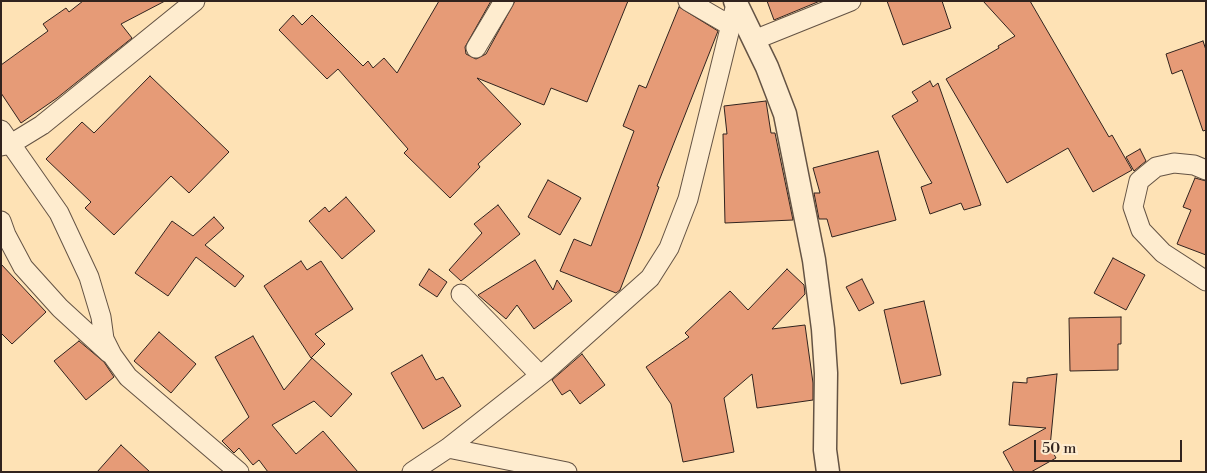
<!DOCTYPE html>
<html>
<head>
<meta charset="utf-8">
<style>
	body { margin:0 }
	#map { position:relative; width:1207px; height:473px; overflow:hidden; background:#fee2b5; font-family:"Libre Bodoni",serif }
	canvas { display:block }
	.frame { position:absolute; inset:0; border:2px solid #31231e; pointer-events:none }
	.scale { position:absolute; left:1034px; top:440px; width:148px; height:22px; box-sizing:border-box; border:2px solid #31231e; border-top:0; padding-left:6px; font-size:15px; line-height:18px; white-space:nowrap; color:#31231e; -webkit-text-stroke:4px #feeccf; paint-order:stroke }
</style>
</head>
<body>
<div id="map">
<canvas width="1207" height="473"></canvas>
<div class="frame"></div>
<div class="scale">50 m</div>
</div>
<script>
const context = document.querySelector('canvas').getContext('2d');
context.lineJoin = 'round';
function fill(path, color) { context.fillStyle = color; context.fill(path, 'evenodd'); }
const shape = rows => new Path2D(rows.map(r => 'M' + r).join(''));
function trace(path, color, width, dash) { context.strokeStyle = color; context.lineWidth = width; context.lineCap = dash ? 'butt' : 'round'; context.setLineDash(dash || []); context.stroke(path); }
const building = shape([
	[83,1,165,1,121,24,132,38,57,98,21,123,1,93,1,65,48,31,43,24,66,8,69,12,83,1],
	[439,1,491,1,465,47,466,54,476,59,486,54,515,1,628,1,587,102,551,88,544,105,477,78,521,124,478,164,480,167,450,198,404,153,408,149,338,69,327,79,279,30,293,15,302,25,312,15,363,66,368,61,373,68,384,58,397,73,439,1],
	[767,1,820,1,774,20,767,1],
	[887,1,942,1,951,28,903,45,887,1],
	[983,1,1030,1,1109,137,1112,135,1132,170,1093,192,1068,148,1007,183,946,79,999,48,998,46,1015,36,983,1],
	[679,7,718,31,657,186,659,187,641,236,620,290,616,293,560,271,574,239,591,246,634,131,623,126,639,85,646,88,679,7],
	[1203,41,1206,50,1206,130,1203,131,1182,70,1172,74,1166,54,1203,41],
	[150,76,229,152,189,193,171,176,114,235,85,208,91,202,46,159,82,122,94,133,150,76],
	[930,81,933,87,938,83,981,205,964,210,961,203,930,214,921,187,932,183,892,116,918,101,912,92,930,81],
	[766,101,771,133,775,133,793,220,725,223,723,134,727,134,724,106,766,101],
	[1140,149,1146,161,1134,171,1126,157,1140,149],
	[878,151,896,220,832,237,827,219,819,219,814,193,820,193,813,168,878,151],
	[1195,178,1206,181,1206,255,1177,244,1191,210,1183,207,1195,178],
	[548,180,581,198,560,235,528,217,548,180],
	[346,197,375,231,342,259,309,221,325,207,329,212,346,197],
	[498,205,520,234,461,281,449,270,482,233,474,224,498,205],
	[214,217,224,228,205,245,244,276,235,287,196,257,168,296,135,273,172,221,193,236,214,217],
	[1113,258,1145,275,1126,310,1094,293,1113,258],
	[535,260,553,290,557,280,572,301,534,329,517,305,506,319,478,295,535,260],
	[301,261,307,270,321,261,353,309,315,334,325,344,311,358,264,286,301,261],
	[1,264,46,312,12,344,1,333,1,264],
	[429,269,447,282,437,297,419,285,429,269],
	[787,269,804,285,805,294,772,329,805,325,813,383,813,400,757,408,752,374,724,398,734,452,683,462,671,404,646,367,689,337,685,333,730,291,748,310,787,269],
	[862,279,874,303,859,311,846,287,862,279],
	[924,301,941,375,901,384,884,310,924,301],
	[1121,317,1121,344,1118,344,1118,370,1070,371,1069,318,1121,317],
	[159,332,196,364,171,393,134,361,159,332],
	[253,336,284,390,312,358,352,394,331,417,314,401,272,425,296,454,323,431,358,472,268,472,259,460,253,465,239,448,234,453,222,441,249,417,215,357,253,336],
	[79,341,104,362,114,377,86,400,54,361,79,341],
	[582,354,605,385,580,404,570,390,562,395,552,380,582,354],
	[422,355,436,380,443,377,461,406,423,429,391,373,422,355],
	[1057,374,1050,447,1056,458,1031,472,1014,472,1003,452,1046,428,1009,425,1013,382,1027,383,1027,378,1057,374],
	[121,445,150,472,97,472,121,445]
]);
const minor = shape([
	[688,1,731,26],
	[754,40,851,1],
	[476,48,504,1],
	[1,130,59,213,89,277,101,317,104,339,112,355,128,377,239,472],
	[1,146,11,144,42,125,195,1],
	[1206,170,1194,165,1174,163,1156,167,1139,181,1133,207,1141,230,1163,253,1206,281],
	[1,221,6,235,23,267,60,308,109,353],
	[461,294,540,375],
	[448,448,567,472],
	[412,472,448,448,547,370,650,278,669,248,688,199,736,4]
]);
const tertiary = shape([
	[735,1,767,67,785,114,814,260,823,329,826,373,825,450,828,472]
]);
fill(building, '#e69b77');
trace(building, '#31231e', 1);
trace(minor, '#645344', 21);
trace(tertiary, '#645344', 25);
trace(minor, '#feeccf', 19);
trace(tertiary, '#feeccf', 22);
</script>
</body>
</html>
